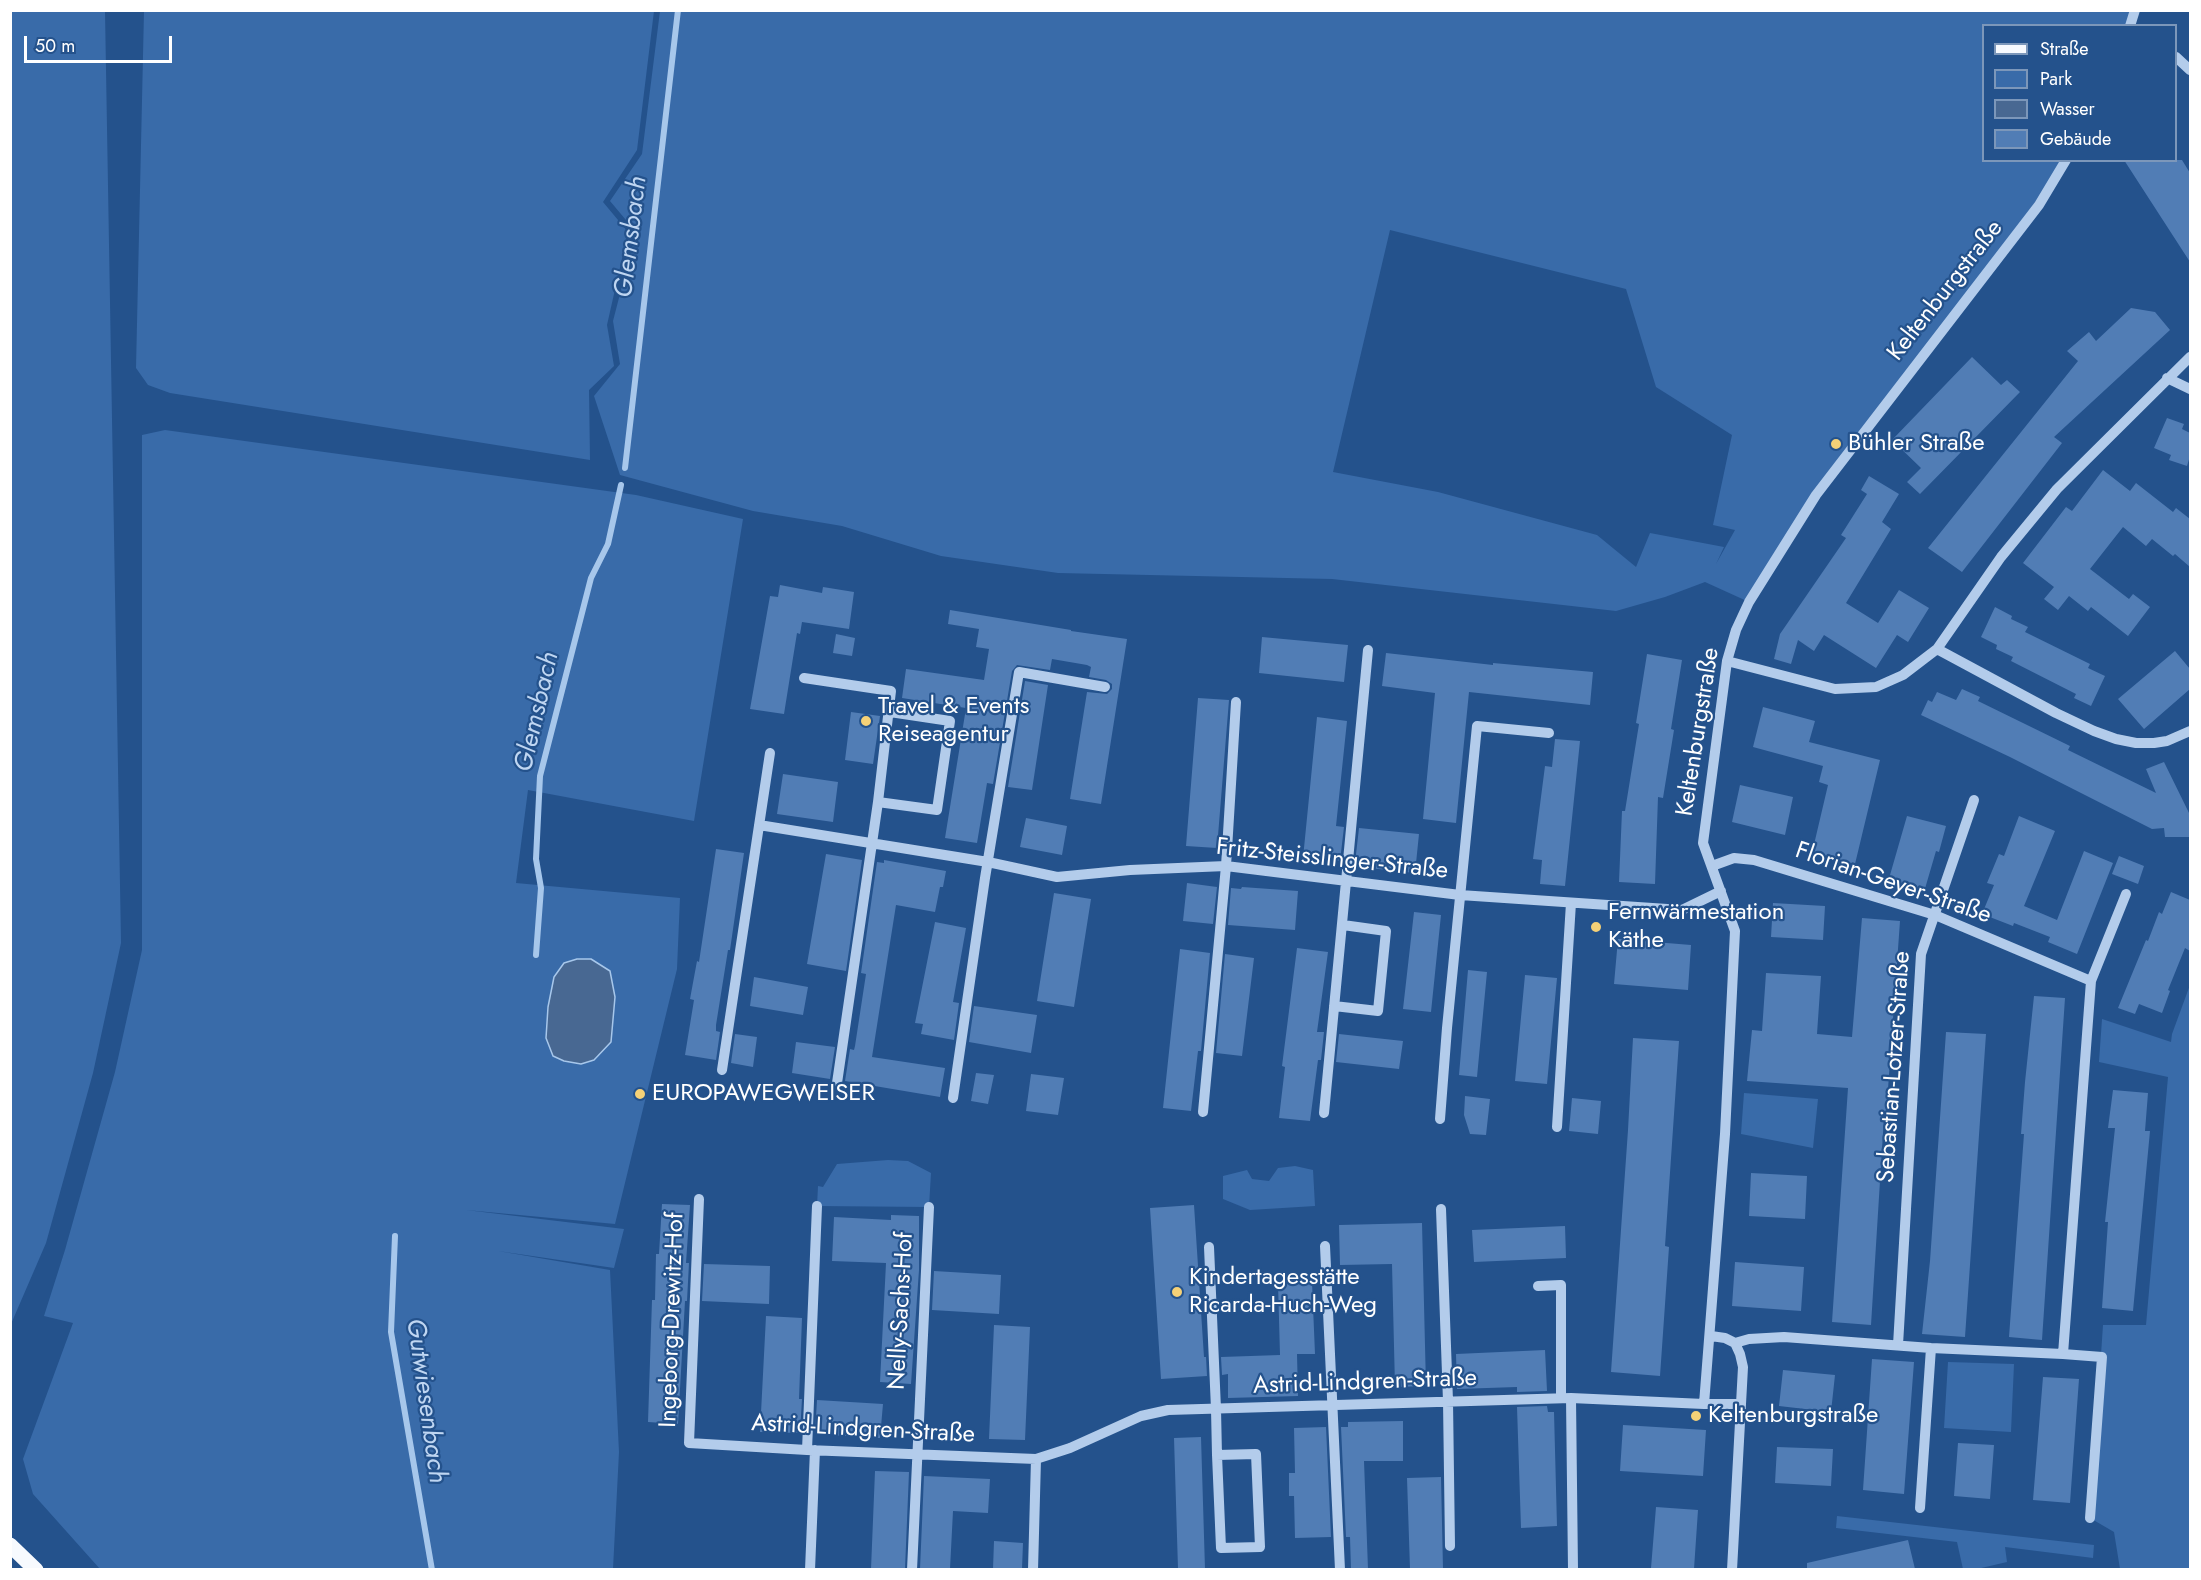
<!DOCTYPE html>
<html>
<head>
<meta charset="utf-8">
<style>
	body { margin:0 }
	#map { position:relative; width:2201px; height:1580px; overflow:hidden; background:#24528c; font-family:Jost,sans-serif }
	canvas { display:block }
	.frame { position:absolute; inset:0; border:12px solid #fff; pointer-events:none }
	.legend { position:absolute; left:1982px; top:24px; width:195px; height:138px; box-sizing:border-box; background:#24528c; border:2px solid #7c97ba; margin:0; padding:8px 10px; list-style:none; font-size:18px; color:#fff }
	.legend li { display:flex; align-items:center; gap:12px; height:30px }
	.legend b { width:30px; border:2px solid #7c97ba }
	.scale { position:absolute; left:24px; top:36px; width:148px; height:27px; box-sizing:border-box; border:3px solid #fff; border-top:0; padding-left:8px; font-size:18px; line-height:21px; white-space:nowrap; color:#fff; -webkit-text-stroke:4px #24528c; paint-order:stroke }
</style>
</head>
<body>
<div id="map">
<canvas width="2201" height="1580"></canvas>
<div class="frame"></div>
<ul class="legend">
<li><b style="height:8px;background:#f7fafe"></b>Straße</li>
<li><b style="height:16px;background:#396ba9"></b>Park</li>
<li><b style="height:16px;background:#486892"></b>Wasser</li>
<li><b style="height:16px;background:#517db5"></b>Gebäude</li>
</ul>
<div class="scale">50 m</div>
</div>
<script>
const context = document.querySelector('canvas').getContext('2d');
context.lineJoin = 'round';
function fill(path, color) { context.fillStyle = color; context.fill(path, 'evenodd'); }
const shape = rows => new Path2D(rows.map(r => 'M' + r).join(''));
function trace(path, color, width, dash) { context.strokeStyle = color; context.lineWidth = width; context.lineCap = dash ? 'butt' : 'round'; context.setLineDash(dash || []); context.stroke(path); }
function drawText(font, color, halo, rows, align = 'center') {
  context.font = font + ' Jost,sans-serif'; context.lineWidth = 4.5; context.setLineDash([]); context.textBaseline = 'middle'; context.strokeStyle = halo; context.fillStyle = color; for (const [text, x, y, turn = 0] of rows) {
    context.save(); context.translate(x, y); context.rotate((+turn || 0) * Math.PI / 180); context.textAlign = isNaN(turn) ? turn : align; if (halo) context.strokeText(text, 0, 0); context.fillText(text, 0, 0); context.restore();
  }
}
const green = shape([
	[11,10,105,11,121,943,93,1073,46,1243,11,1324],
	[144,11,654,11,637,150,603,202,628,232,607,325,614,366,589,390,590,460,170,393,148,385,136,368],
	[660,11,2135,11,2130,25,1984,26,1984,160,2066,161,1857,439,1749,602,1705,582,1665,597,1616,611,1332,579,1058,573,941,556,842,526,753,511,620,475,594,396,620,364,613,321,636,232,610,201,642,154],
	[1390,230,1626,289,1656,387,1732,435,1713,525,1735,530,1716,564,1724,547,1650,533,1636,567,1597,535,1438,492,1333,472],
	[165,430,636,495,743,519,694,821,528,790,516,883,680,898,677,969,615,1224,466,1210,624,1229,614,1268,498,1251,610,1270,619,1452,613,1569,100,1569,33,1494,23,1459,73,1323,44,1316,65,1250,115,1072,142,950,142,435],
	[2190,985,2190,1569,2120,1569,2114,1532,2090,1518,2103,1325,2146,1325,2168,1077,2099,1062,2102,1019,2171,1042,2172,1034],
	[1744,1093,1818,1099,1813,1148,1741,1134],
	[888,1160,908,1161,931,1173,929,1207,817,1206,818,1186,823,1187,837,1164],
	[1295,1166,1313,1170,1315,1206,1250,1210,1223,1199,1223,1176,1247,1170,1252,1179,1269,1181,1278,1168],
	[1948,1362,2014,1364,2011,1432,1944,1428],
	[1837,1516,2094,1545,2093,1558,2005,1547,2007,1562,1977,1569,1963,1569,1957,1542,1836,1528]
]);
const water = shape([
	[577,959,591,959,610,971,615,997,611,1042,594,1060,581,1064,564,1061,553,1056,546,1038,548,1007,554,977,564,963,577,959]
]);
const stream = shape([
	[625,468,678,10],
	[536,955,541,888,536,859,540,776,591,578,608,544,621,485],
	[395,1236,391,1332,432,1570]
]);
const building = shape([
	[2124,160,2182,160,2190,173,2190,262],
	[2131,308,2155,312,2170,330,2054,437,2062,443,1962,572,1928,548,2078,361,2067,351,2089,332,2096,341],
	[1972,357,2001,385,2007,380,2020,392,1920,494,1907,482,1921,468,1892,440],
	[2167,418,2184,424,2182,429,2190,433,2190,456,2187,466,2169,460,2171,455,2154,448],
	[2103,470,2130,491,2136,483,2173,512,2176,508,2190,519,2190,567,2175,554,2173,556,2152,539,2146,546,2123,527,2090,569,2129,599,2133,594,2150,607,2128,636,2091,607,2088,611,2069,596,2058,610,2044,599,2054,587,2023,563,2066,507,2072,511],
	[1869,476,1899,494,1882,522,1891,529,1846,603,1878,623,1899,590,1929,608,1908,642,1897,635,1876,668,1824,635,1814,651,1798,640,1791,664,1774,659,1780,634,1846,538,1841,535,1867,494,1861,490],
	[780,585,822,593,823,587,854,592,849,629,802,622,800,634,797,633,784,714,750,709,770,596,778,597],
	[1995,607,2012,616,2011,619,2028,627,2025,632,2090,664,2088,668,2105,676,2091,706,2074,698,2076,694,2011,661,2013,657,1996,649,1997,645,1981,637],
	[950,610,1071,630,1071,631,1127,639,1101,804,1070,799,1087,692,1107,694,1112,689,1112,684,1106,680,1089,677,1091,667,1087,665,1052,659,1050,670,1017,665,1012,671,993,784,987,783,977,843,945,838,966,708,902,698,906,669,984,680,989,649,976,647,979,629,948,624],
	[836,634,855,638,852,656,833,653],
	[1262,637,1348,645,1344,682,1259,673],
	[2175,651,2190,669,2190,689,2144,729,2118,699],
	[1386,653,1493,665,1493,663,1593,672,1590,705,1469,692,1456,823,1423,819,1435,693,1382,686],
	[1647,654,1682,660,1671,729,1674,730,1663,798,1658,797,1655,884,1619,882,1622,811,1625,811,1639,724,1636,723],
	[1025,681,1048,685,1032,790,1008,787],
	[1962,689,1980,697,1978,701,2070,746,2068,750,2156,793,2146,769,2164,762,2190,815,2190,837,2165,837,2164,828,2152,829,2010,757,1921,715,1928,700,1932,702,1937,692,1956,700],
	[1198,698,1229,700,1217,848,1186,846],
	[1763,707,1815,721,1809,742,1880,760,1855,864,1812,853,1828,785,1819,782,1823,766,1753,747],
	[851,712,880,716,873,764,845,760],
	[1317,717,1347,721,1336,826,1344,827,1340,861,1303,858],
	[1555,739,1580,741,1565,886,1540,884,1542,860,1533,859,1545,766,1552,767],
	[783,774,838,782,833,822,777,814],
	[1740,785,1793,797,1785,835,1732,822],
	[1907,816,1946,826,1939,852,1936,851,1924,892,1888,882],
	[2019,816,2055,831,2024,906,2057,920,2084,851,2113,863,2077,954,2048,942,2050,937,2014,923,2013,926,1982,914,1994,885,1987,883,1999,854,2004,856],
	[1026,818,1067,826,1062,855,1020,847],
	[1359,828,1419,834,1415,873,1360,867,1360,863,1355,863],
	[716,849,744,853,730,950,728,950,716,1025,716,1031,720,1032,716,1060,685,1055,694,1000,690,999,697,961,699,962],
	[826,854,862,860,846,971,807,964],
	[2119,856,2144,866,2138,884,2112,874],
	[884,860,946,871,943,887,940,887,935,912,896,905,872,1057,945,1068,940,1097,845,1081,850,1049,854,1050,855,1046,866,974,861,973,877,862,884,863],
	[1187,883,1217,887,1213,924,1183,921],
	[1242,887,1298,891,1295,930,1228,925,1231,888,1241,889],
	[2171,892,2190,900,2190,951,2185,948,2168,990,2170,991,2162,1013,2139,1004,2135,1014,2118,1008,2146,940,2148,941,2159,912,2162,914],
	[1054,893,1091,899,1074,1007,1037,1001],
	[1773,903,1825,906,1823,940,1771,937],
	[1414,912,1441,915,1431,1012,1403,1009],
	[1862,918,1900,921,1886,1117,1884,1117,1871,1325,1832,1322,1848,1088,1747,1081,1752,1030,1762,1031,1766,973,1821,976,1817,1034,1852,1037],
	[935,922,966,928,953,1002,959,1003,954,1040,921,1034,923,1024,915,1023],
	[1618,939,1691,945,1688,990,1614,984],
	[1297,948,1328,952,1317,1032,1324,1032,1321,1060,1318,1060,1310,1121,1279,1118,1285,1067,1282,1066],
	[1180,949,1210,953,1201,1051,1198,1051,1191,1111,1163,1108],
	[1225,954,1254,958,1242,1056,1216,1053],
	[1468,970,1487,972,1477,1077,1459,1075],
	[1525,975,1557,978,1547,1084,1515,1081],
	[754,977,808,987,803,1015,750,1006],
	[2034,996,2065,998,2042,1340,2009,1337,2024,1134,2021,1134,2025,1082],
	[974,1006,1037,1015,1031,1053,969,1042],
	[1946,1032,1986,1034,1965,1337,1922,1334,1930,1261],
	[735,1034,757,1037,753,1067,731,1063],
	[1339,1034,1403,1041,1399,1069,1336,1062],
	[1633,1038,1679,1041,1665,1246,1669,1247,1660,1376,1611,1372,1628,1130],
	[796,1042,835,1047,830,1079,792,1073],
	[976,1073,994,1075,988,1104,971,1101],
	[1031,1074,1064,1078,1058,1115,1026,1111],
	[2113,1090,2148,1093,2145,1131,2150,1131,2133,1311,2102,1308,2108,1222,2105,1222,2115,1128,2108,1128],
	[1465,1096,1490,1099,1486,1135,1470,1134,1464,1115],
	[1572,1098,1601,1101,1598,1134,1569,1131],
	[1751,1173,1807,1176,1805,1219,1749,1216],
	[662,1204,690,1205,686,1263,689,1263,687,1301,685,1301,678,1424,648,1422,652,1300,655,1300,656,1254,659,1254],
	[1194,1205,1204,1357,1206,1357,1207,1376,1161,1379,1150,1208],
	[891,1215,919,1216,919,1270,911,1384,880,1382,886,1263,832,1261,834,1217,891,1220],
	[1422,1223,1426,1386,1395,1387,1392,1264,1340,1265,1339,1225],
	[1565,1226,1566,1258,1474,1262,1472,1230],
	[1735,1262,1804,1267,1801,1311,1732,1306],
	[704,1264,770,1266,769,1304,702,1301],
	[934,1271,1001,1275,999,1314,932,1310],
	[1312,1282,1315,1354,1297,1354,1298,1396,1228,1398,1228,1374,1222,1375,1221,1357,1280,1355,1278,1283],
	[766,1316,802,1318,799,1399,802,1399,800,1433,760,1432],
	[994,1325,1030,1327,1025,1440,989,1439],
	[1545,1350,1547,1391,1517,1392,1517,1387,1457,1389,1456,1354],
	[1872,1359,1914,1362,1904,1494,1863,1490],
	[1783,1370,1835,1375,1831,1412,1779,1406],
	[2043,1377,2079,1379,2070,1503,2033,1500],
	[817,1400,883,1404,880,1438,815,1434],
	[1547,1406,1548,1412,1554,1412,1557,1526,1521,1528,1517,1407],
	[1403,1421,1403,1461,1364,1461,1368,1569,1351,1569,1350,1537,1346,1537,1341,1427,1348,1427,1348,1422],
	[1623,1425,1706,1430,1703,1476,1620,1471],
	[1326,1427,1331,1537,1295,1538,1294,1496,1289,1496,1289,1473,1295,1473,1294,1428],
	[1201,1437,1205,1569,1178,1569,1174,1438],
	[1958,1443,1994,1445,1990,1499,1954,1496],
	[1777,1447,1833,1449,1831,1486,1775,1483],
	[875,1471,909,1472,905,1569,871,1569],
	[924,1476,990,1479,988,1513,953,1511,950,1569,920,1569],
	[1441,1477,1443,1569,1410,1569,1407,1478],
	[1656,1507,1698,1510,1694,1569,1651,1568],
	[1908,1540,1915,1569,1807,1569,1807,1563],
	[994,1541,1023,1543,1022,1569,993,1569]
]);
const minor = shape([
	[2130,26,2135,10],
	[2176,57,2190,70],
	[2167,378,2190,389],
	[1937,649,2056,713,2094,731,2116,739,2136,743,2154,743,2167,741,2190,731],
	[1727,661,1835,689,1876,687,1903,675,1937,649,2001,557,2057,489,2190,357],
	[804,678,891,691,878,802,837,1083],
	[878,802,937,810,950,721,890,712],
	[759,825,988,862,1057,877,1130,870,1226,866,1460,895,1682,910,1721,891],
	[1712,866,1734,858,1754,860,1935,915,2091,981,2063,1354,1931,1348,1784,1337,1749,1339,1735,1343],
	[2091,981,2126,894],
	[1334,1006,1378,1011,1386,931,1343,925],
	[722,1070,770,753],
	[953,1098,985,878,1019,672,1105,687],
	[1203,1112,1226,866,1236,702],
	[1324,1113,1368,650],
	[1440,1119,1447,1028,1477,726,1549,733],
	[1557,1127,1571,903],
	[699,1199,689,1443,807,1450,1036,1459,1070,1448,1141,1416,1168,1410,1571,1398,1704,1404],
	[1441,1209,1448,1401,1450,1546],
	[1325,1246,1340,1570],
	[1209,1247,1216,1409,1217,1455,1221,1548,1260,1547,1256,1454,1217,1455],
	[1538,1286,1561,1285,1561,1398],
	[1711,1336,1725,1338,1735,1343,1740,1354,1743,1367,1741,1404],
	[1898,1345,1921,954,1974,800],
	[2063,1354,2102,1357,2090,1518],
	[1571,1398,1573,1570],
	[807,1450,817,1206],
	[1920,1508,1931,1348],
	[810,1570,815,1450],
	[912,1570,929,1207],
	[1033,1570,1036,1459],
	[1732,1570,1741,1404,1704,1404,1725,1134,1735,931,1703,843,1727,661,1736,630,1749,602,1816,495,2039,205,2066,160]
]);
const major = shape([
	[10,1545,36,1570]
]);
const markers = [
	[1836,444,6,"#f5d177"],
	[866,721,6,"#f5d177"],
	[1596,927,6,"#f5d177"],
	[640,1094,6,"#f5d177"],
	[1177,1292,6,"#f5d177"],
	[1696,1416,6,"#f5d177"]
];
const streetNames = [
	["Keltenburgstraße",1946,291,-52],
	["Keltenburgstraße",1699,732,-81],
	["Fritz-Steisslinger-Straße",1332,860,6],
	["Florian-Geyer-Straße",1893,884,19],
	["Sebastian-Lotzer-Straße",1895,1067,-86],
	["Nelly-Sachs-Hof",902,1311,-87],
	["Ingeborg-Drewitz-Hof",673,1320,-88],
	["Astrid-Lindgren-Straße",1365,1383,-2],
	["Astrid-Lindgren-Straße",863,1430,3]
];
const poiNames = [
	["Bühler Straße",1848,444],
	["Travel & Events",878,707],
	["Reiseagentur",878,735],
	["Fernwärmestation",1608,913],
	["Käthe",1608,941],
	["EUROPAWEGWEISER",652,1094],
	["Kindertagesstätte",1189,1278],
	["Ricarda-Huch-Weg",1189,1306],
	["Keltenburgstraße",1708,1416]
];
const waterNames = [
	["Glemsbach",632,237,-83],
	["Glemsbach",538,712,-77],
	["Gutwiesenbach",425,1401,82]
];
fill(green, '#396ba9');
fill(water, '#486892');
trace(water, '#a7c7eb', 1.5);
trace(stream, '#a7c7eb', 6);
fill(building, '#517db5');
trace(minor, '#b3cceb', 10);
trace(major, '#f7fafe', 15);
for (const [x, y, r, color] of markers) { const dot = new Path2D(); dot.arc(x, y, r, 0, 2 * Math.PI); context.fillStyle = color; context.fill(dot); trace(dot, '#24528c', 2); }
drawText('24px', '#fff', '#24528c', streetNames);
drawText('24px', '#fff', '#24528c', poiNames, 'left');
drawText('italic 26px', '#bfd6f2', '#24528c', waterNames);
</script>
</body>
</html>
